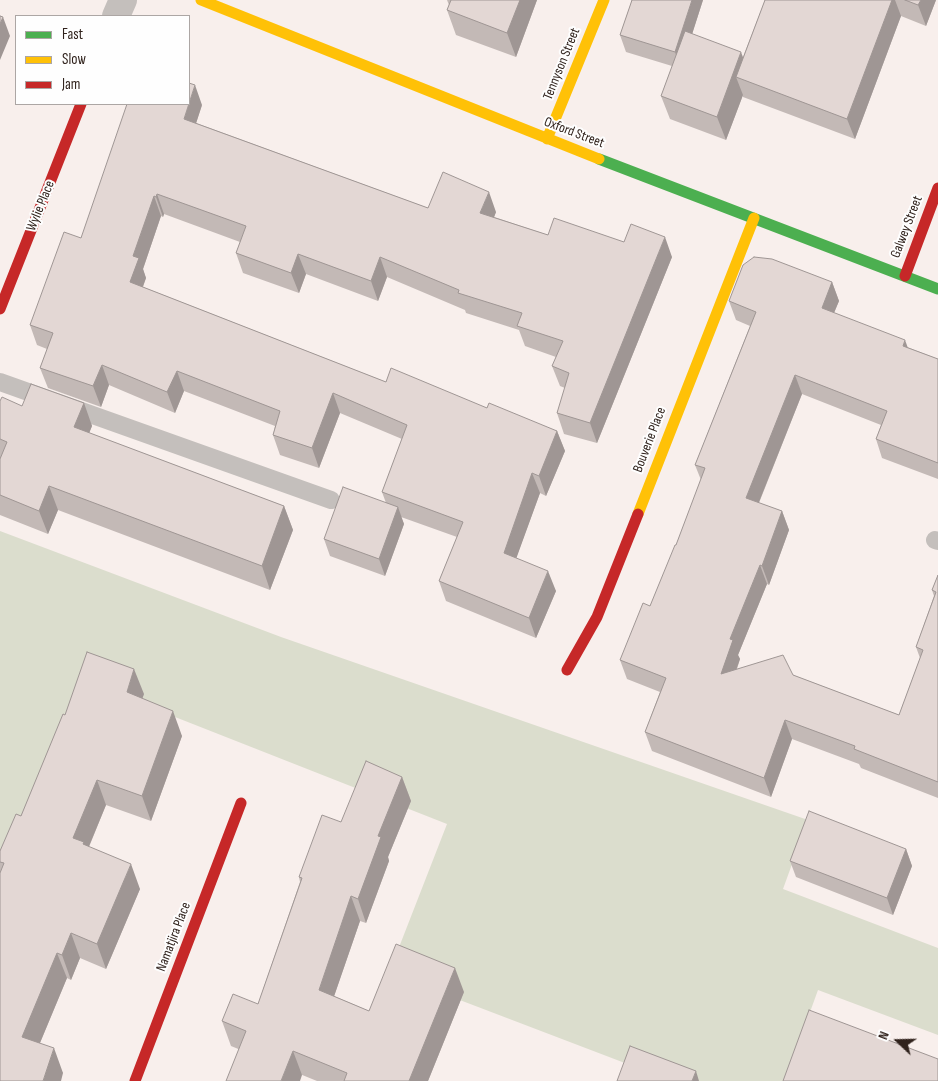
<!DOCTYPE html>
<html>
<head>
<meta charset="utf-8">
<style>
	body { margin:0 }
	#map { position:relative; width:938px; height:1081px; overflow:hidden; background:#f8efec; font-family:"Sofia Sans Condensed",sans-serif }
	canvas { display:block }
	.legend { position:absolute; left:15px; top:15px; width:175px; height:90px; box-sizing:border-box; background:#fefefe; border:1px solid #aca6a4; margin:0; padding:6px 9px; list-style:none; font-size:15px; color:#30221c }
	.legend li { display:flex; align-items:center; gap:10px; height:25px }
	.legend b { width:25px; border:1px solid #aca6a4 }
	.north { position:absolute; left:873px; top:1016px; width:50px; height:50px; -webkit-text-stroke:4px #fefefe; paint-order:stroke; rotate:291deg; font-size:14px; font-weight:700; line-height:20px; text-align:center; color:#30221c }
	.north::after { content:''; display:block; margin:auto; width:18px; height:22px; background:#30221c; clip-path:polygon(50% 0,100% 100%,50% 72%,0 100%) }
</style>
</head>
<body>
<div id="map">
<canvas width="938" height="1081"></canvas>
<ul class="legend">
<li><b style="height:6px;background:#4caf50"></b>Fast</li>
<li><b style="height:6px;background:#ffc107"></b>Slow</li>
<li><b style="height:6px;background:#c62828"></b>Jam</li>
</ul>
<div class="north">N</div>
</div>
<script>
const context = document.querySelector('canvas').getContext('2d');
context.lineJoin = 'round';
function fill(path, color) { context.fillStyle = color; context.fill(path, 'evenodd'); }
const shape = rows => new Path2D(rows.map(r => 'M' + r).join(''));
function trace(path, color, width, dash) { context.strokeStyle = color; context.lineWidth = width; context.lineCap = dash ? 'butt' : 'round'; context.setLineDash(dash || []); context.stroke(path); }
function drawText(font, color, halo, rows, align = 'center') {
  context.font = font + ' "Sofia Sans Condensed",sans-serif'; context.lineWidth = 4; context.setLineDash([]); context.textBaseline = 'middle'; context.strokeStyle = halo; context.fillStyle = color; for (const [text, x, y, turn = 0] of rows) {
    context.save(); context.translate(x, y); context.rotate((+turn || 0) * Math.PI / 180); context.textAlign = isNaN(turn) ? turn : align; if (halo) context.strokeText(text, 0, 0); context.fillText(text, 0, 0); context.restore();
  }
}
const green = shape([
	[0,531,281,637,808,820,783,889,938,948,938,1035,818,990,785,1081,672,1081,389,973,447,824,81,680,0,899]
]);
const lane = shape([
	[0,382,331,500],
	[935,540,938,541]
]);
const street = shape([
	[116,16,123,0]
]);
const fast = shape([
	[599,159,938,289]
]);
const slow = shape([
	[201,0,599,159],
	[547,139,604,0],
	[638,514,754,218]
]);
const jam = shape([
	[905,276,938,188],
	[0,309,81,104],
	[567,670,597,617,638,514],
	[135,1081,241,803]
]);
const wall = shape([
	[447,0,537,0,516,57,456,35,447,10,449,5],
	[632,0,703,0,692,34,743,57,765,0,936,0,926,26,901,16,855,139,743,97,743,95,726,140,670,119,661,96,672,66,626,52,620,35],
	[202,105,196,123,428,208,496,212,494,217,548,235,624,242,672,257,597,443,564,434,557,413,565,388,560,386,552,366,556,357,525,346,519,330,466,313,465,310,387,277,378,301,306,274,299,293,243,273,236,253,240,242,164,214,163,217,161,216,143,269,146,278,143,287,386,382,487,408,557,431,565,451,546,496,540,493,516,558,556,591,536,638,446,601,439,581,457,537,401,517,404,524,385,576,330,556,324,539,386,503,382,492,402,439,340,413,319,468,280,455,273,435,275,426,184,391,175,413,109,385,101,407,48,388,40,368,47,349,37,345,30,325,81,238],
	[832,282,839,301,834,313,907,347,938,359,938,479,882,458,876,439,881,425,802,394,759,503,782,511,789,530,769,585,767,584,738,655,740,659,737,669,793,675,899,715,920,658,916,647,934,596,932,590,938,575,938,798,861,768,859,764,792,739,771,797,652,751,645,732,660,692,627,679,620,660,650,606,676,545,701,480,695,465,750,326,736,320,729,301],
	[0,401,22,406,84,403,92,426,89,433,284,506,293,530,270,590,58,510,48,534,0,515],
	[144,694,142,698,182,736,151,821,106,805,89,847,140,889,106,969,80,958,71,980,67,978,40,1043,63,1073,0,1081,0,851,21,816,65,715],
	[402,777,411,801,388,857,389,861,366,923,360,921,334,996,369,1011,464,992,428,1081,317,1081,231,1046,222,1021,258,1004,300,882,299,877,341,822],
	[906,849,912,866,893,915,796,877,790,861]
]);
const shadedWall = shape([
	[520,0,537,0,516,57,507,33],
	[692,0,703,0,681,69,675,52],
	[892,0,895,0,901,16,855,139,847,119],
	[921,0,936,0,926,26,918,5],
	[3,17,10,36,0,60,0,24],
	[741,52,750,76,736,77,743,95,726,140,717,117],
	[195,85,202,105,191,139,184,119],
	[489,192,496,212,488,233,480,213],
	[157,194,164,214,163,217,156,197],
	[154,196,161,216,143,269,146,278,137,302,130,282,133,256],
	[665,237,672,257,597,443,590,423],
	[298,254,306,274,299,293,291,273],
	[380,257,387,277,378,301,371,281],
	[832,282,839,301,828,327,822,308],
	[905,340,912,359,903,346],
	[102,365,109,385,101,407,93,386],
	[177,371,184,391,175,413,167,392],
	[795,375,802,394,753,517,746,498],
	[333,393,340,413,319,468,312,448],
	[84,403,92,426,82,451,74,427],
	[557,431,565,451,546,496,539,476],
	[532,473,540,493,511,573,504,553],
	[49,486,58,510,48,534,39,511],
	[284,506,293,530,270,590,262,566],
	[398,507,404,524,385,576,379,559],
	[782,511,789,530,769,585,762,566],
	[760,565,767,584,738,655,740,659,728,693,721,674,730,639],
	[548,571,556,591,536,638,529,618],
	[134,669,144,694,136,716,127,692],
	[173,711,182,736,151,821,142,796],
	[785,720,792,739,771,797,764,778],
	[402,777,411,801,388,857,389,861,366,923,358,899,378,836],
	[97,780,106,805,87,851,73,838],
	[906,849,912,866,893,915,887,898],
	[131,864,140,889,106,969,97,944],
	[351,896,360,921,328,1014,319,990],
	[71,933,80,958,71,980,62,955],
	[57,953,67,978,32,1062,22,1037],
	[455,968,464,992,428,1081,409,1081],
	[54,1048,63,1073,61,1081,43,1081],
	[293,1051,302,1075,300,1081,281,1081],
	[696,1071,699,1081,692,1081]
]);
const building = shape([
	[451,0,520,0,507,33,447,10,451,0],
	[632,0,692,0,675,52,620,35,632,0],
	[765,0,892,0,847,119,736,77,765,0],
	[905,0,921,0,918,5,905,0],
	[0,16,3,17,0,24,0,16],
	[685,31,741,52,717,117,661,96,685,31],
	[189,83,195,85,184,119,428,208,443,172,489,192,480,213,548,235,554,218,624,242,631,224,665,237,590,423,557,413,569,373,552,366,563,341,517,326,522,313,458,293,459,290,380,257,371,281,298,254,291,273,236,253,246,226,157,194,156,197,154,196,133,256,139,258,130,282,386,382,391,368,487,408,489,403,557,431,539,476,532,473,504,553,548,571,529,618,439,581,463,522,382,492,407,425,333,393,312,448,273,435,280,411,177,371,167,392,102,365,93,386,40,368,53,333,30,325,64,232,81,238,127,104,189,104,189,83],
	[754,257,772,259,832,282,822,308,905,340,903,346,938,359,938,463,876,439,887,411,795,375,746,498,782,511,762,566,760,565,730,639,733,640,721,674,783,655,793,675,899,715,923,650,916,647,936,592,932,590,938,575,938,782,854,749,855,746,785,720,764,778,645,732,666,678,620,660,643,603,650,606,675,545,676,545,705,468,695,465,756,312,729,301,743,265,754,257],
	[31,384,84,403,74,427,284,506,262,566,49,486,39,511,0,495,0,459,7,442,0,439,0,401,2,397,22,406,31,384],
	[343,487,398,507,379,559,324,539,343,487],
	[87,652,134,669,127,692,173,711,142,796,97,780,73,838,84,842,83,844,131,864,97,944,71,933,62,955,57,953,22,1037,54,1048,43,1081,0,1081,0,873,4,863,0,862,0,851,16,814,21,816,63,714,65,715,87,652],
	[366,761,402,777,378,836,381,837,358,899,351,896,319,990,369,1011,396,944,455,968,409,1081,344,1081,347,1073,293,1051,281,1081,226,1081,246,1031,222,1021,233,994,258,1004,302,878,299,877,322,815,341,822,366,761],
	[809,811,906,849,887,898,790,861,809,811],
	[809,1010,938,1059,938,1081,783,1081,809,1010],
	[630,1046,696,1071,692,1081,617,1081,630,1046]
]);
const streetNames = [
	["Tennyson Street",562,64,-68],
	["Oxford Street",574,133,21],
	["Wylie Place",41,206,-68],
	["Galwey Street",907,227,-69],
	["Bouverie Place",650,440,-69],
	["Namatjira Place",174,937,-69]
];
fill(green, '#dbddcd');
trace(lane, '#c4bfbc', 18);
trace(street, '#c4bfbc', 28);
trace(fast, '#4caf50', 11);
trace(slow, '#ffc107', 11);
trace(jam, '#c62828', 11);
fill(wall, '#c3b9b6');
fill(shadedWall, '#9f9694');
fill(building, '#e3d7d4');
trace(building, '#9f9694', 1);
drawText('14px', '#30221c', '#fefefe', streetNames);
</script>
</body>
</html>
